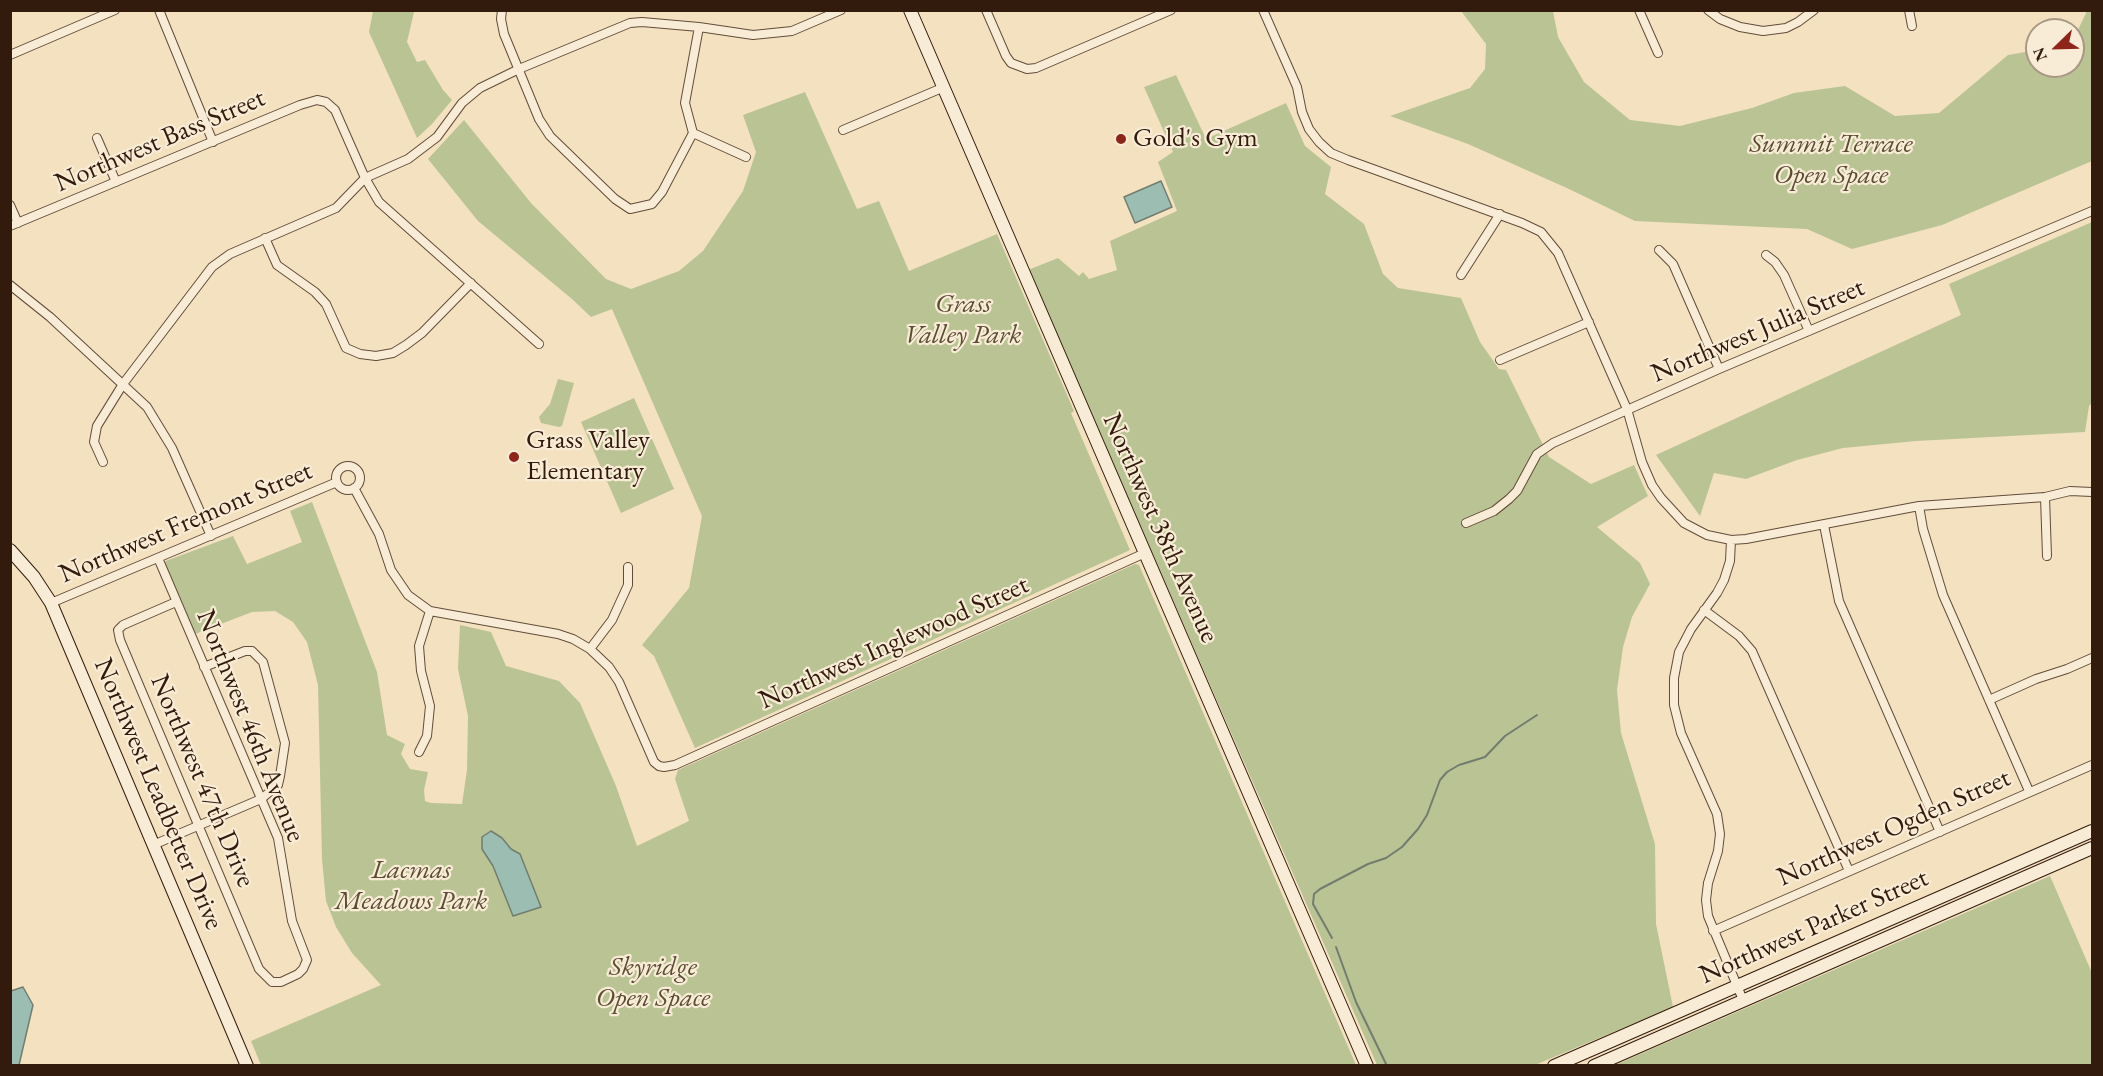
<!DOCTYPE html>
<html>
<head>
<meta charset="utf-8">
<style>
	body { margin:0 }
	#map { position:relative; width:2103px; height:1076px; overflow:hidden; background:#f4e1c0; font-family:"EB Garamond",serif }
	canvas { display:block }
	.frame { position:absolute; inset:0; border:12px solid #321b0c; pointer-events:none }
	.north { position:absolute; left:2025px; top:18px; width:60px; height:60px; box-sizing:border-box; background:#f8ecd6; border:2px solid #a99885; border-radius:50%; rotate:247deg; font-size:16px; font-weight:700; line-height:24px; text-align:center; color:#321b0c }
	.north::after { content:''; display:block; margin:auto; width:21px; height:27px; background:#8f2418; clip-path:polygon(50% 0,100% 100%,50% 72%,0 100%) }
</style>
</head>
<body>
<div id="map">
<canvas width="2103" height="1076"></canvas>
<div class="frame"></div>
<div class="north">N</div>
</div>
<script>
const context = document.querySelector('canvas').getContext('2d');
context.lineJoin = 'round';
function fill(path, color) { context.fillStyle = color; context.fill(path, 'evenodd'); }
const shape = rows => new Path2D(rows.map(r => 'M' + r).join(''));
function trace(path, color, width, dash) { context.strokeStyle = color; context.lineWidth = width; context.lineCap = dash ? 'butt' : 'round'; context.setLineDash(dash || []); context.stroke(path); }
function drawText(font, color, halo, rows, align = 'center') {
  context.font = font + ' "EB Garamond",serif'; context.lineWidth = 4.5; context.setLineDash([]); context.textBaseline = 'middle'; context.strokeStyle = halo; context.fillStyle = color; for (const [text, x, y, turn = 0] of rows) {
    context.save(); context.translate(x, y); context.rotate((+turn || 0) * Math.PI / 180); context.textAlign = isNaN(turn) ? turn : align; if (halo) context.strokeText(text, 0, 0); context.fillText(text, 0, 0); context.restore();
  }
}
const green = shape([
	[411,10,414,12,407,42,417,62,425,60,443,90,452,100,432,124,417,138,369,32,373,11],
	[1461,11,1553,11,1558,37,1584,82,1630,120,1680,126,1752,108,1794,93,1845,86,1895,116,1939,113,2008,55,2037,50,2037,66,2073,66,2073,35,2076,34,2087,11,2092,11,2092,161,1942,225,1852,249,1807,229,1635,221,1569,189,1468,144,1390,116,1470,88,1485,69,1486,44],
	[1176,75,1206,139,1286,103,1305,146,1331,167,1325,194,1364,224,1383,274,1398,288,1461,298,1480,342,1499,369,1506,370,1549,457,1591,484,1634,465,1648,496,1597,527,1640,563,1650,584,1632,617,1623,647,1617,690,1621,733,1655,844,1656,924,1673,1007,1535,1065,1377,1065,1028,270,1058,258,1079,276,1083,272,1089,279,1117,270,1110,241,1177,211,1158,162,1173,152,1144,87],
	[805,92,857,209,879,201,909,271,997,234,1074,411,1071,413,1130,550,695,748,654,656,642,645,689,588,702,516,612,309,591,317,572,299,478,221,428,159,464,120,531,203,606,279,631,289,679,271,703,251,743,191,756,152,743,115],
	[2092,222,2092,403,2089,406,2085,432,1916,441,1843,448,1797,460,1746,479,1714,473,1700,516,1656,455,1961,315,1949,284],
	[558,379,574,383,562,426,559,427,541,423,539,417,550,404],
	[634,398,674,489,621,513,581,422],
	[312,502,377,672,387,735,405,744,401,754,410,769,428,772,424,790,425,801,431,803,462,804,467,770,468,716,458,669,460,625,491,632,506,666,559,681,580,703,616,786,637,846,689,821,675,779,678,770,1135,564,1139,565,1356,1065,261,1065,251,1041,381,985,352,953,336,927,326,901,322,859,318,685,307,642,293,622,275,611,252,612,195,634,163,562,233,536,247,564,302,542,290,511],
	[2050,876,2092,973,2092,1065,1615,1065]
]);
const water = shape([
	[1161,181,1172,207,1135,223,1124,197,1161,181],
	[491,831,502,838,511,849,520,854,541,907,513,916,493,866,482,849,482,837,491,831],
	[23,987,33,1005,19,1065,11,1065,11,991,23,987]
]);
const stream = shape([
	[1332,938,1313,904,1314,894,1320,889,1368,864,1386,858,1402,847,1418,829,1427,815,1440,780,1447,772,1459,765,1485,757,1505,736,1537,715],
	[1336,947,1356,1002,1387,1066]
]);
const street = shape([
	[159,10,213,142],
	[502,10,501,19,504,34,539,119,550,136,615,199,630,209,652,204,662,192,693,133,685,103,699,27],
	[986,10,1006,56,1011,63,1027,69,1036,68,1171,10],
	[1263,10,1297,87,1302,112,1309,129,1319,142,1331,153,1348,160,1522,223,1541,232,1558,253,1627,409,1642,462,1652,485,1661,498,1684,523,1707,535,1731,540,1746,539,1919,506,2045,497,2070,491,2092,492],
	[1639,10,1658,53],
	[1708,10,1720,19,1740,27,1763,31,1786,28,1798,22,1814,10],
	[1909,10,1912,26],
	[10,55,115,10],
	[843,130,942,88],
	[693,133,746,157],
	[97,138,116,182],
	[10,205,18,223],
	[10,226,300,105,317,100,326,102,335,110,365,178,379,202,539,344],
	[265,238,277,265,315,292,326,304,346,348,360,354,376,356,393,353,406,345,422,333,471,283],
	[1659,250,1673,264,1719,369],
	[1766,255,1775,262,1784,275,1809,331],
	[1461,275,1500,214],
	[10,285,50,317,147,407,172,448,211,536],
	[1500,360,1589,322],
	[103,462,94,442,97,426,123,384,212,267,230,254,336,208,365,178,408,159,437,137,462,103,480,88,519,69,630,23,642,22,699,27,753,35,792,31,841,10],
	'336 478a12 12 0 1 1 24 0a12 12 0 1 1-24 0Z',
	[354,488,379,534,391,570,408,595,430,611,558,634,573,639,590,649,609,667,619,682,654,762,659,766,664,767,675,765,1145,553],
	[2045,497,2047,556],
	[1919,506,1923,529,1943,595,2029,791],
	[1466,523,1494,511,1509,499,1517,491,1537,454,1553,443,1719,369,2092,211],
	[1824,525,1839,601,1940,832],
	[1731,540,1730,561,1724,580,1717,593,1691,629,1679,652,1674,678,1674,705,1681,733,1717,814,1720,834,1718,851,1708,883,1706,900,1708,916,1743,1000],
	[158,558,278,838,292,921,307,960,303,969,298,974,281,982,272,982,259,969,120,640,118,630,123,625,176,602],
	[51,603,337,482],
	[1704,610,1739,636,1752,651,1849,871],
	[590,649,612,620,628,585,628,567],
	[1989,700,2036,679,2067,669,2092,658],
	[419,752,427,736,430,706,421,671,419,646,430,611],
	[153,845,261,799,278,785,280,776,285,743,263,662,252,651,245,651,204,667],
	[1713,931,2092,765]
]);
const secondary = shape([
	[910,10,1367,1066],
	[10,550,34,577,51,603,247,1066],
	[1554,1066,2092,831],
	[1594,1066,2092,848]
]);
const markers = [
	[1121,139,6,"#8f2418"],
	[514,457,6,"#8f2418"]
];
const poiNames = [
	["Gold's Gym",1133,139],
	["Grass Valley",526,441],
	["Elementary",526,472]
];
const streetNames = [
	["Northwest Bass Street",160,141,-23],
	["Northwest Julia Street",1758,331,-23],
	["Northwest Fremont Street",186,523,-23],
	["Northwest 38th Avenue",1160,528,66],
	["Northwest Inglewood Street",894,643,-24],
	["Northwest 46th Avenue",250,726,68],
	["Northwest 47th Drive",202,781,67],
	["Northwest Leadbetter Drive",158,794,67],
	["Northwest Ogden Street",1894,828,-24],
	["Northwest Parker Street",1814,927,-24]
];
const parkNames = [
	["Summit Terrace",1831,145],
	["Open Space",1831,176],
	["Grass",963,305],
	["Valley Park",963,336],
	["Lacmas",411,871],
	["Meadows Park",411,902],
	["Skyridge",653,968],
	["Open Space",653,999]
];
fill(green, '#bac393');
fill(water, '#9cbeb2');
trace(water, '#727d70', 1.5);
trace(stream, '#727d70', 2);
trace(street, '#624c39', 10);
trace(secondary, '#321b0c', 14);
trace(street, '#f8ecd6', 8);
trace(secondary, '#f8ecd6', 12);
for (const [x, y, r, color] of markers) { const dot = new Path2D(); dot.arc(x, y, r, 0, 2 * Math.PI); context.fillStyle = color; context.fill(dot); trace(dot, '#f8ecd6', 2); }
drawText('27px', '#321b0c', '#f8ecd6', poiNames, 'left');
drawText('27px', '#321b0c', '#f8ecd6', streetNames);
drawText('italic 27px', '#5b4d34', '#f8ecd6', parkNames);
</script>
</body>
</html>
